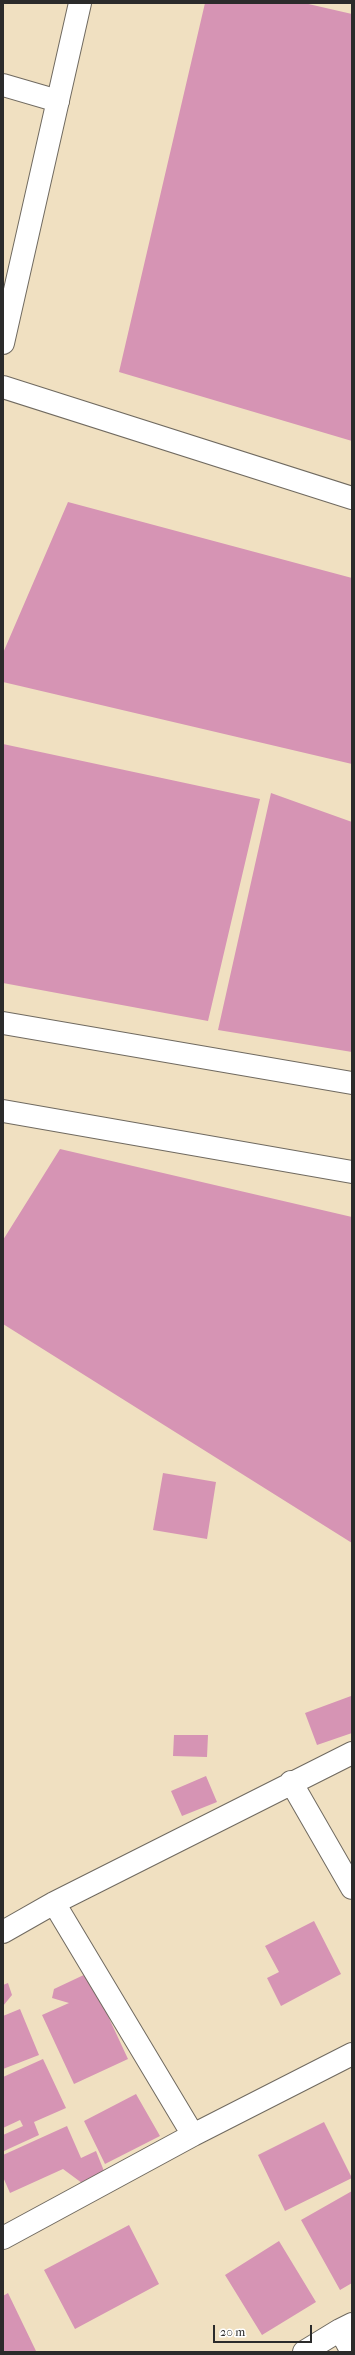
<!DOCTYPE html>
<html>
<head>
<meta charset="utf-8">
<style>
	body { margin:0 }
	#map { position:relative; width:355px; height:2355px; overflow:hidden; background:#f0e0c1; font-family:"IM FELL French Canon",serif }
	canvas { display:block }
	.frame { position:absolute; inset:0; border:4px solid #2b2b2b; pointer-events:none }
	.scale { position:absolute; left:213px; top:2325px; width:99px; height:18px; box-sizing:border-box; border:2px solid #2b2b2b; border-top:0; padding-left:5px; font-size:12px; line-height:14px; white-space:nowrap; color:#2b2b2b; -webkit-text-stroke:3px #fff; paint-order:stroke }
</style>
</head>
<body>
<div id="map">
<canvas width="355" height="2355"></canvas>
<div class="frame"></div>
<div class="scale">20 m</div>
</div>
<script>
const context = document.querySelector('canvas').getContext('2d');
context.lineJoin = 'round';
function fill(path, color) { context.fillStyle = color; context.fill(path, 'evenodd'); }
const shape = rows => new Path2D(rows.map(r => 'M' + r).join(''));
function trace(path, color, width, dash) { context.strokeStyle = color; context.lineWidth = width; context.lineCap = dash ? 'butt' : 'round'; context.setLineDash(dash || []); context.stroke(path); }
const building = shape([
	[205,3,304,3,352,14,352,441,119,372],
	[68,502,352,578,352,764,3,682,3,653],
	[3,744,260,799,208,1021,3,983],
	[271,793,352,822,352,1052,218,1030],
	[60,1149,352,1217,352,1543,3,1324,3,1240],
	[163,1473,216,1482,207,1539,153,1530],
	[351,1696,352,1733,317,1745,305,1713],
	[174,1735,208,1735,207,1757,173,1756],
	[206,1776,217,1802,182,1816,171,1791],
	[314,1921,341,1974,281,2006,267,1978,279,1972,265,1946],
	[88,1973,128,2059,74,2084,42,2015,69,2003,52,1998,54,1989],
	[8,1983,12,1995,3,2006,3,1985],
	[20,2009,39,2055,3,2069,3,2016],
	[43,2059,66,2108,34,2122,39,2135,4,2151,3,2135,23,2126,20,2120,3,2128,3,2077],
	[136,2094,160,2136,105,2164,84,2121],
	[324,2122,352,2178,285,2211,258,2155],
	[67,2126,81,2158,96,2151,106,2176,86,2186,63,2169,10,2193,3,2177,3,2155],
	[352,2191,352,2283,340,2290,301,2220],
	[129,2225,159,2284,75,2329,44,2270],
	[279,2241,316,2302,262,2335,225,2275],
	[8,2293,36,2351,34,2352,3,2352,3,2296]
]);
const street = shape([
	[3,85,58,101],
	[3,387,352,498],
	[291,1782,352,1888],
	[54,1903,193,2135],
	[3,1932,54,1903,352,1753],
	[3,2238,193,2135,352,2054],
	[304,2352,340,2330],
	[352,2352,340,2330,352,2324]
]);
const secondary = shape([
	[3,343,80,3]
]);
const primary = shape([
	[3,1023,352,1083],
	[3,1111,352,1172]
]);
fill(building, '#d694b4');
trace(street, '#706a60', 24);
trace(secondary, '#706a60', 24);
trace(primary, '#706a60', 24);
trace(street, '#fff', 22);
trace(secondary, '#fff', 22);
trace(primary, '#fff', 22);
</script>
</body>
</html>
